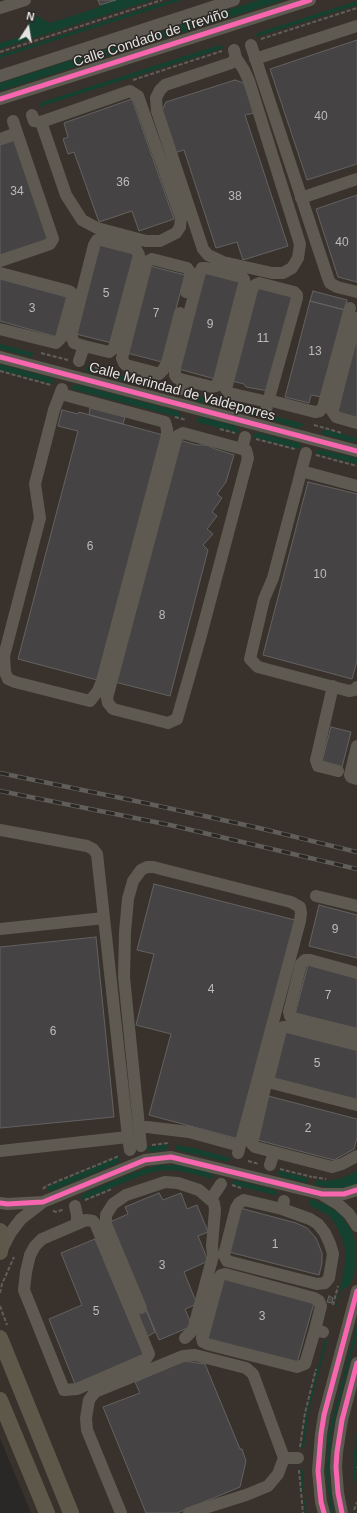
<!DOCTYPE html>
<html>
<head>
<meta charset="utf-8">
<style>
	body { margin:0 }
	#map { position:relative; width:357px; height:1513px; overflow:hidden; background:#2a2826; font-family:Arial,sans-serif }
	canvas { display:block }
	.north { position:absolute; left:8px; top:8px; width:40px; height:40px; -webkit-text-stroke:3px #2b2725; paint-order:stroke; rotate:12deg; font-size:11px; font-weight:700; line-height:16px; text-align:center; color:#e6e4e2 }
	.north::after { content:''; display:block; margin:auto; width:14px; height:18px; background:#e6e4e2; clip-path:polygon(50% 0,100% 100%,50% 72%,0 100%) }
</style>
</head>
<body>
<div id="map">
<canvas width="357" height="1513"></canvas>
<div class="north">N</div>
</div>
<script>
const context = document.querySelector('canvas').getContext('2d');
context.lineJoin = 'round';
function fill(path, color) { context.fillStyle = color; context.fill(path, 'evenodd'); }
const shape = rows => new Path2D(rows.map(r => 'M' + r).join(''));
function trace(path, color, width, dash) { context.strokeStyle = color; context.lineWidth = width; context.lineCap = dash ? 'butt' : 'round'; context.setLineDash(dash || []); context.stroke(path); }
function drawText(font, color, halo, rows, align = 'center') {
  context.font = font + ' Arial,sans-serif'; context.lineWidth = 3; context.setLineDash([]); context.textBaseline = 'middle'; context.strokeStyle = halo; context.fillStyle = color; for (const [text, x, y, turn = 0] of rows) {
    context.save(); context.translate(x, y); context.rotate((+turn || 0) * Math.PI / 180); context.textAlign = isNaN(turn) ? turn : align; if (halo) context.strokeText(text, 0, 0); context.fillText(text, 0, 0); context.restore();
  }
}
const built = shape([
	[0,0,357,0,357,1513,31,1513,0,1438]
]);
const green = shape([
	[116,0,152,0,0,49,0,43,20,37,35,15,50,23,100,7,100,5],
	[171,0,182,0,0,58,0,55],
	[259,0,284,0,0,91,0,83],
	[357,1,357,5,256,37,257,33],
	[220,45,224,48,39,107,42,102],
	[0,344,34,353,34,354,31,357,0,349],
	[0,364,52,378,54,381,54,384,0,370],
	[85,366,138,380,134,384,88,372,86,371],
	[74,385,80,385,177,411,180,413,182,418,71,389],
	[188,393,259,412,255,416,191,400,188,398],
	[270,415,304,424,301,427,297,428,271,420],
	[202,417,236,426,238,429,239,433,196,422,198,418],
	[323,429,357,438,357,439,352,442,322,434],
	[255,433,260,433,299,443,301,447,300,449,296,448,253,437],
	[318,449,357,458,357,464,315,453],
	[169,1144,166,1150,151,1152,146,1149,146,1147],
	[175,1145,193,1148,231,1158,227,1162,177,1150,175,1147],
	[121,1156,118,1163,49,1192,47,1187],
	[159,1165,177,1165,207,1172,212,1174,214,1179,180,1171,169,1170,157,1171,140,1176,82,1200,82,1196,85,1193,135,1172],
	[277,1170,308,1178,307,1183,279,1176],
	[357,1171,357,1183,348,1187,334,1188,314,1185,316,1180,326,1181,340,1179],
	[235,1180,275,1190,278,1196,231,1184],
	[310,1199,327,1205,340,1214,352,1232,356,1245,356,1264,351,1284,341,1290,331,1326,343,1276,346,1254,343,1240,335,1223,328,1215,309,1205],
	[357,1323,357,1335,337,1411,331,1438,329,1480,334,1513,331,1513,326,1473,328,1437,331,1424],
	[325,1340,327,1340,327,1342,309,1409,304,1448,302,1448,304,1428,308,1406],
	[357,1430,356,1481,354,1481,354,1453],
	[303,1469,304,1497,307,1513,305,1513,302,1486,301,1470]
]);
const building = shape([
	[98,0,116,0,100,5,98,0],
	[357,40,357,164,307,180,270,69,357,40],
	[235,80,244,83,254,113,245,115,288,246,243,260,237,242,216,248,184,150,174,153,162,111,166,102,235,80],
	[132,99,174,219,139,231,132,211,99,222,74,152,68,154,63,139,68,137,64,123,132,99],
	[16,140,49,239,0,255,0,145,16,140],
	[357,195,357,282,338,277,316,209,357,195],
	[100,245,135,254,112,343,76,334,100,245],
	[150,266,185,275,162,362,127,353,150,266],
	[205,272,240,282,215,379,179,369,205,272],
	[0,279,67,297,57,337,0,321,0,279],
	[258,287,293,296,268,391,246,387,244,384,232,381,258,287],
	[313,291,347,300,345,310,310,301,313,291],
	[310,301,345,310,322,397,311,395,309,403,285,397,310,301],
	[355,342,357,343,357,418,338,412,355,342],
	[90,408,125,417,123,424,89,415,90,408],
	[62,410,78,414,79,412,163,435,97,680,18,659,78,431,58,426,62,410],
	[179,440,197,445,207,445,215,449,234,455,226,482,217,494,222,498,212,512,217,516,207,529,213,534,203,545,208,550,170,696,115,682,179,440],
	[308,482,357,494,357,661,352,679,263,655,308,482],
	[331,727,351,732,342,767,322,761,331,727],
	[154,884,295,920,239,1139,149,1115,171,1034,136,1025,154,954,137,950,154,884],
	[319,905,357,915,357,958,309,946,319,905],
	[96,937,114,1117,0,1128,0,947,96,937],
	[308,965,357,978,357,1030,295,1014,308,965],
	[285,1030,357,1049,357,1100,272,1078,285,1030],
	[268,1096,357,1119,357,1138,354,1149,334,1160,257,1140,268,1096],
	[159,1193,163,1200,181,1193,187,1209,197,1205,208,1232,198,1236,208,1261,184,1272,197,1304,185,1309,192,1326,159,1340,110,1222,128,1214,125,1207,159,1193],
	[240,1208,296,1223,307,1228,316,1238,322,1253,322,1263,319,1275,229,1252,240,1208],
	[95,1239,144,1356,75,1384,49,1319,82,1305,61,1253,95,1239],
	[224,1279,314,1303,297,1363,208,1339,224,1279],
	[329,1296,333,1298,332,1303,327,1302,329,1296],
	[146,1310,155,1332,147,1337,137,1314,146,1310],
	[184,1361,205,1364,240,1449,242,1449,246,1461,240,1487,177,1513,146,1513,103,1407,140,1393,135,1382,184,1361]
]);
const path = shape([
	[261,39,357,8],
	[0,52,162,0],
	[133,80,222,51],
	[41,353,68,360],
	[89,366,116,373],
	[0,371,51,385],
	[175,417,186,420],
	[314,425,342,433],
	[220,429,235,433],
	[256,439,295,449],
	[316,455,357,466],
	[152,1145,169,1143],
	[248,1161,259,1164],
	[280,1169,312,1177],
	[313,1177,326,1179],
	[232,1185,241,1188],
	[43,1189,46,1186,119,1156],
	[85,1200,112,1189],
	[53,1211,57,1212,64,1209],
	[0,1293,2,1284,14,1257],
	[333,1305,338,1286],
	[0,1306,7,1325],
	[300,1447,305,1413,316,1369],
	[357,1467,357,1468],
	[299,1470,303,1513],
	[354,1510,357,1502]
]);
const minor = shape([
	[0,8,25,0],
	[251,45,328,278,330,283,337,287,357,292],
	[234,50,236,58,244,70,249,81,300,244,298,258,292,268,283,273,272,273,223,262,208,255,203,249,157,111,156,98,160,90,165,85,231,63,236,58],
	[255,59,357,26],
	[0,76,234,0],
	[0,99,310,0],
	[32,115,34,121,41,122,130,91,138,96,181,218,180,227,176,233,160,241,146,241,97,228,82,220,66,195,41,122],
	[0,139,17,133],
	[301,198,357,179],
	[0,261,50,244,53,239,13,121],
	[0,273,69,291,72,293,72,298,61,338,56,343,0,329],
	[357,318,332,411,336,417,357,423],
	[0,357,357,451],
	[79,361,84,346,109,352,114,348,139,255,136,249,101,240,97,240,94,245,72,332,72,338,74,343,84,346],
	[149,371,126,365,124,363,122,358,146,265,148,261,152,259,187,268,190,272,190,277,186,292],
	[146,379,149,371,159,374,163,370,167,363,180,313],
	[181,389,184,380,212,387,216,386,219,380,244,284,244,279,241,277,206,268,202,268,200,272,175,368,175,375,177,378,184,380],
	[61,394,165,422,167,429,167,435,102,681,98,691,90,701,15,682,8,679,5,672,4,656,40,518,35,484,54,410,62,389],
	[276,402,315,412,320,411,323,407,350,308],
	[266,410,268,402,229,393,226,389,253,286,259,283,294,292,297,295,297,298,268,402],
	[242,449,183,433,177,436,107,698,108,703,113,709,168,723,177,719,201,635,248,458,246,450,242,449,245,437],
	[306,453,273,578,264,599,250,659,258,667,349,691,354,690,357,687],
	[301,471,357,486],
	[333,686,316,760,318,766,338,771],
	[357,746,350,775,351,777,357,779],
	[0,830,87,846,93,849,97,854,128,1137,0,1151],
	[316,896,357,906],
	[0,929,104,918],
	[357,973,310,960,305,960,301,964,289,1012,290,1016,293,1018,357,1034],
	[357,1045,287,1027,283,1027,281,1030,269,1077,269,1080,272,1083,357,1105],
	[265,1088,252,1144,255,1147,274,1152,270,1165],
	[147,1127,189,1132,240,1146],
	[128,1137,130,1150],
	[141,1146,124,977,125,932,128,899,133,881,141,870,147,867,153,867,291,902,300,907,301,913,300,921,238,1153],
	[274,1152,332,1167,342,1164,357,1156],
	[323,1195,338,1204,349,1214,357,1226],
	[211,1199,221,1184],
	[0,1203,7,1204,43,1202,145,1160,171,1157,322,1194,344,1194,357,1190],
	[75,1206,77,1215,77,1224,42,1239,35,1246,30,1255,26,1272,24,1290,64,1390,77,1389,146,1359,149,1354,96,1225,93,1221,86,1220,77,1224],
	[282,1209,310,1219,318,1224,325,1233,330,1244,333,1254,329,1278,325,1283,317,1284,227,1261,224,1255,236,1208,239,1203,244,1200,282,1209,284,1201],
	[1,1251,11,1232,21,1219,43,1202],
	[141,1308,106,1224,106,1215,113,1204,126,1195,165,1182,178,1183,199,1190,214,1203,215,1210,212,1246,213,1256,193,1330,185,1338],
	[315,1330,321,1306,319,1301,314,1298,225,1274,221,1275,219,1278,202,1338,203,1342,207,1344,297,1367,305,1364,315,1330,323,1332],
	[284,1458,298,1458],
	[121,1513,87,1430,86,1418,89,1400,95,1392,183,1356,195,1355,246,1368,253,1374,284,1458,278,1474,268,1486,246,1495,189,1513],
	[324,1513,321,1502,318,1471,321,1434,324,1415,357,1291],
	[342,1513,338,1493,336,1467,337,1452,342,1420,357,1363]
]);
const major = shape([
	[0,1231,1,1243,0,1252],
	[0,1338,71,1513],
	[0,1400,47,1513]
]);
const rail = shape([
	[0,773,145,803,259,828,357,852],
	[0,791,170,825,357,869]
]);
const cycleway = shape([
	[0,99,310,0],
	[0,357,357,451],
	[0,1203,7,1204,43,1202,145,1160,171,1157,322,1194,344,1194,357,1190],
	[324,1513,321,1502,318,1471,321,1434,324,1415,357,1291],
	[342,1513,338,1493,336,1467,337,1452,342,1420,357,1363]
]);
const numberNames = [
	["40",321,117],
	["36",123,183],
	["34",17,192],
	["38",235,197],
	["40",342,243],
	["5",106,294],
	["3",32,309],
	["7",156,314],
	["9",210,325],
	["11",263,339],
	["13",315,352],
	["6",90,547],
	["10",320,575],
	["8",162,616],
	["9",335,930],
	["4",211,990],
	["7",328,996],
	["6",53,1032],
	["5",317,1064],
	["2",308,1129],
	["1",275,1245],
	["3",162,1266],
	["5",96,1312],
	["3",262,1317]
];
const streetNames = [
	["Calle Condado de Treviño",151,38,-18],
	["Calle Merindad de Valdeporres",182,392,15]
];
fill(built, '#39322c');
fill(green, '#144130');
fill(building, '#454343');
trace(building, '#636261', 1);
trace(path, '#605e58', 2, [4, 2]);
trace(minor, '#5e5a52', 12);
trace(major, '#5e584b', 16);
trace(rail, '#615e59', 4.5);
trace(rail, '#2b2725', 3, [9]);
trace(cycleway, '#f766af', 5);
drawText('12px', '#bebcba', null, numberNames);
drawText('14px', '#e6e4e2', '#2b2725', streetNames);
</script>
</body>
</html>
